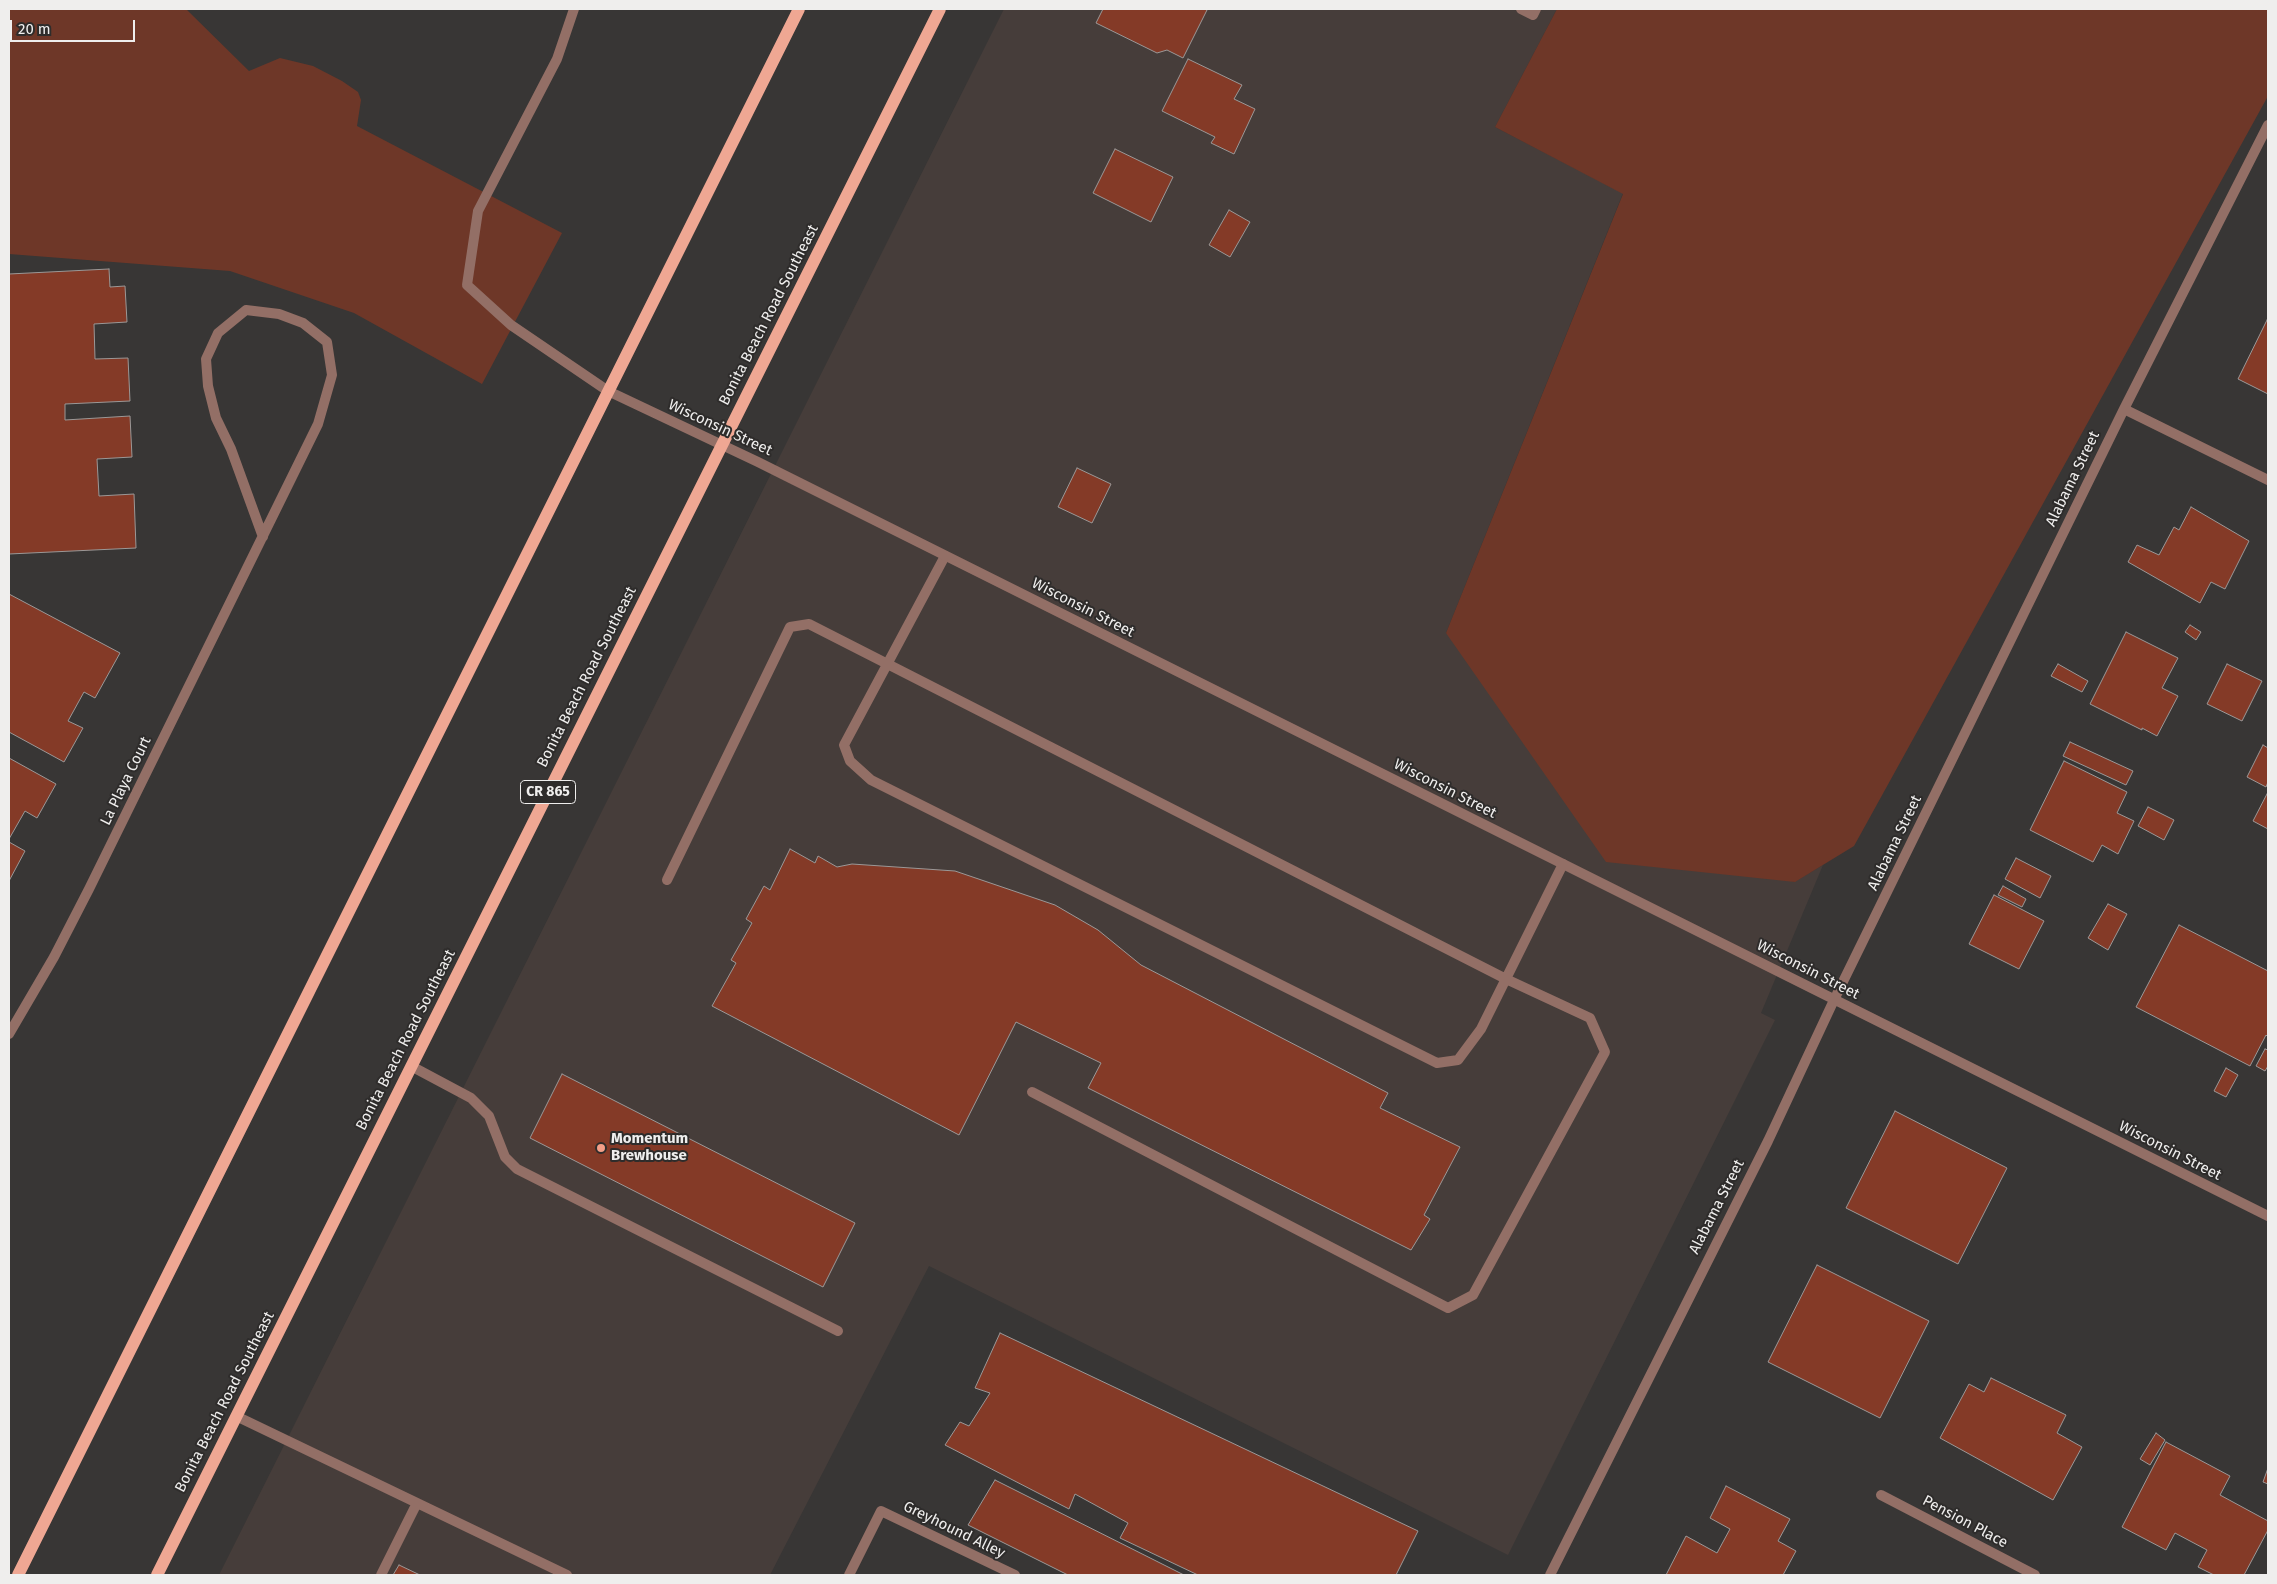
<!DOCTYPE html>
<html>
<head>
<meta charset="utf-8">
<style>
	body { margin:0 }
	#map { position:relative; width:2277px; height:1584px; overflow:hidden; background:#383635; font-family:"Fira Sans",sans-serif }
	canvas { display:block }
	.frame { position:absolute; inset:0; border:10px solid #efeeed; pointer-events:none }
	.scale { position:absolute; left:10px; top:20px; width:125px; height:22px; box-sizing:border-box; border:2px solid #efeeed; border-top:0; padding-left:6px; font-size:15px; line-height:18px; white-space:nowrap; color:#efeeed; -webkit-text-stroke:4px #2e2c2b; paint-order:stroke }
</style>
</head>
<body>
<div id="map">
<canvas width="2277" height="1584"></canvas>
<div class="frame"></div>
<div class="scale">20 m</div>
</div>
<script>
const context = document.querySelector('canvas').getContext('2d');
context.lineJoin = 'round';
function fill(path, color) { context.fillStyle = color; context.fill(path, 'evenodd'); }
const shape = rows => new Path2D(rows.map(r => 'M' + r).join(''));
function trace(path, color, width, dash) { context.strokeStyle = color; context.lineWidth = width; context.lineCap = dash ? 'butt' : 'round'; context.setLineDash(dash || []); context.stroke(path); }
function drawText(font, color, halo, rows, align = 'center') {
  context.font = font + ' "Fira Sans",sans-serif'; context.lineWidth = 4; context.setLineDash([]); context.textBaseline = 'middle'; context.strokeStyle = halo; context.fillStyle = color; for (const [text, x, y, turn = 0] of rows) {
    context.save(); context.translate(x, y); context.rotate((+turn || 0) * Math.PI / 180); context.textAlign = isNaN(turn) ? turn : align; if (halo) context.strokeText(text, 0, 0); context.fillText(text, 0, 0); context.restore();
  }
}
const built = shape([
	[1004,9,1557,9,1495,127,1623,193,1446,633,1794,882,1823,865,1761,1013,1775,1020,1508,1555,929,1266,770,1575,219,1575]
]);
const green = shape([
	[9,9,186,9,249,71,280,58,313,66,342,81,358,92,361,100,357,126,562,233,482,384,354,313,230,271,9,254],
	[1557,9,2268,9,2268,96,1854,846,1795,882,1606,862,1446,633,1623,194,1495,127]
]);
const building = shape([
	[1103,9,1204,9,1207,10,1183,58,1167,50,1157,53,1096,23,1103,9],
	[1188,59,1242,85,1234,99,1255,109,1234,154,1211,143,1215,137,1162,111,1188,59],
	[1115,149,1173,177,1151,222,1093,193,1115,149],
	[1229,210,1250,222,1230,257,1209,245,1229,210],
	[109,269,110,287,125,286,127,322,94,324,95,359,128,358,130,401,65,404,65,420,130,416,132,457,97,459,99,496,134,494,136,548,9,554,9,274,109,269],
	[2267,320,2268,321,2268,394,2238,379,2267,320],
	[1077,468,1111,484,1092,523,1058,507,1077,468],
	[2191,507,2249,541,2225,589,2211,582,2200,603,2128,562,2137,545,2159,555,2174,527,2179,530,2191,507],
	[9,594,120,653,95,698,84,692,68,721,83,728,64,762,9,732,9,594],
	[2190,625,2201,632,2196,640,2185,632,2190,625],
	[2126,632,2178,658,2162,688,2178,696,2157,736,2142,728,2142,730,2090,704,2126,632],
	[2058,664,2088,681,2082,692,2051,676,2058,664],
	[2227,664,2262,681,2242,721,2207,704,2227,664],
	[2070,742,2133,771,2126,785,2063,756,2070,742],
	[2263,745,2268,748,2268,782,2266,787,2247,777,2263,745],
	[9,758,56,784,37,818,25,811,9,839,9,758],
	[2064,761,2127,792,2117,813,2134,821,2118,854,2102,845,2093,862,2030,830,2064,761],
	[2268,792,2268,829,2253,821,2268,792],
	[2148,807,2174,820,2164,840,2138,826,2148,807],
	[9,842,25,851,9,881,9,842],
	[790,849,815,863,818,856,837,867,852,864,955,871,1055,905,1098,930,1141,965,1388,1093,1380,1108,1460,1147,1424,1215,1430,1219,1411,1250,1088,1088,1101,1063,1016,1022,959,1135,712,1006,736,963,731,960,752,923,746,919,764,886,770,890,790,849],
	[2016,858,2051,876,2040,898,2005,879,2016,858],
	[2003,886,2026,899,2022,907,1998,895,2003,886],
	[1994,895,2044,921,2019,969,1969,944,1994,895],
	[2108,904,2127,914,2108,950,2088,938,2108,904],
	[2179,925,2268,971,2268,1037,2266,1035,2250,1066,2136,1007,2179,925],
	[2265,1049,2268,1050,2268,1066,2265,1071,2256,1066,2265,1049],
	[2226,1068,2238,1075,2226,1097,2214,1091,2226,1068],
	[562,1074,855,1223,823,1287,530,1138,562,1074],
	[1895,1111,2007,1168,1958,1264,1846,1208,1895,1111],
	[1817,1265,1929,1321,1880,1418,1768,1362,1817,1265],
	[1000,1333,1418,1531,1396,1575,1198,1575,1120,1538,1128,1523,1075,1494,1069,1509,945,1445,960,1422,969,1426,990,1393,975,1388,1000,1333],
	[1991,1378,2066,1415,2057,1433,2082,1447,2053,1500,1940,1438,1969,1384,1984,1392,1991,1378],
	[2156,1433,2165,1440,2150,1465,2140,1459,2156,1433],
	[2166,1442,2230,1476,2220,1495,2268,1521,2268,1530,2244,1575,2214,1575,2198,1567,2207,1550,2175,1533,2166,1550,2122,1527,2166,1442],
	[2268,1468,2268,1484,2263,1482,2268,1468],
	[995,1480,1184,1575,1068,1575,968,1525,995,1480],
	[1726,1486,1790,1519,1778,1541,1796,1551,1783,1575,1666,1575,1686,1536,1717,1553,1730,1529,1710,1518,1726,1486],
	[399,1565,420,1575,393,1575,399,1565]
]);
const service = shape([
	[574,9,557,59,478,211,467,285,511,325,608,391],
	[1521,9,1533,15,1536,9],
	[945,556,844,745,850,761,871,780,1437,1063,1458,1060,1481,1029,1563,864],
	[667,880,790,627,809,624,1506,979,1590,1018,1605,1052,1473,1295,1448,1308,1032,1092],
	[411,1066,471,1098,489,1116,505,1157,517,1169,838,1331],
	[236,1416,567,1575],
	[381,1575,417,1503]
]);
const minor = shape([
	[608,391,758,462,2268,1216],
	[2124,409,2268,480],
	[9,1034,54,957,89,889,318,424,332,375,327,342,303,323,279,314,246,310,218,333,206,359,208,386,216,418,231,449,263,537],
	[1881,1495,2035,1575],
	[849,1575,881,1511,1015,1575],
	[1550,1575,1768,1141,1834,1000,2124,409,2268,125]
]);
const primary = shape([
	[18,1575,799,9],
	[157,1575,940,9]
]);
const markers = [
	[601,1148,5,"#f49e87"]
];
const shields = [
	[548,792,55]
];
const shieldNames = [
	["CR 865",548,792]
];
const streetNames = [
	["Bonita Beach Road Southeast",769,315,-63],
	["Wisconsin Street",720,428,25],
	["Alabama Street",2073,479,-64],
	["Wisconsin Street",1083,608,27],
	["Bonita Beach Road Southeast",587,677,-63],
	["La Playa Court",126,781,-64],
	["Wisconsin Street",1445,789,27],
	["Alabama Street",1895,843,-64],
	["Wisconsin Street",1808,970,27],
	["Bonita Beach Road Southeast",406,1040,-63],
	["Wisconsin Street",2170,1151,27],
	["Alabama Street",1717,1207,-63],
	["Bonita Beach Road Southeast",225,1402,-63],
	["Pension Place",1965,1522,28],
	["Greyhound Alley",954,1530,26]
];
const poiNames = [
	["Momentum",611,1139],
	["Brewhouse",611,1156]
];
fill(built, '#463d3a');
fill(green, '#6e3728');
fill(building, '#843a27');
trace(building, '#9b9897', 1);
trace(service, '#936f66', 10);
trace(minor, '#936f66', 10);
trace(primary, '#efa793', 12);
for (const [x, y, r, color] of markers) { const dot = new Path2D(); dot.arc(x, y, r, 0, 2 * Math.PI); context.fillStyle = color; context.fill(dot); trace(dot, '#2e2c2b', 2); }
for (const [x, y, w] of shields) { const box = new Path2D(); box.roundRect(x - w / 2, y - 11.5, w, 23, 4); context.fillStyle = '#2e2c2b'; context.fill(box); trace(box, '#efeeed', 1); }
drawText('bold 14px', '#efeeed', null, shieldNames);
drawText('15px', '#efeeed', '#2e2c2b', streetNames);
drawText('bold 15px', '#efeeed', '#2e2c2b', poiNames, 'left');
</script>
</body>
</html>
